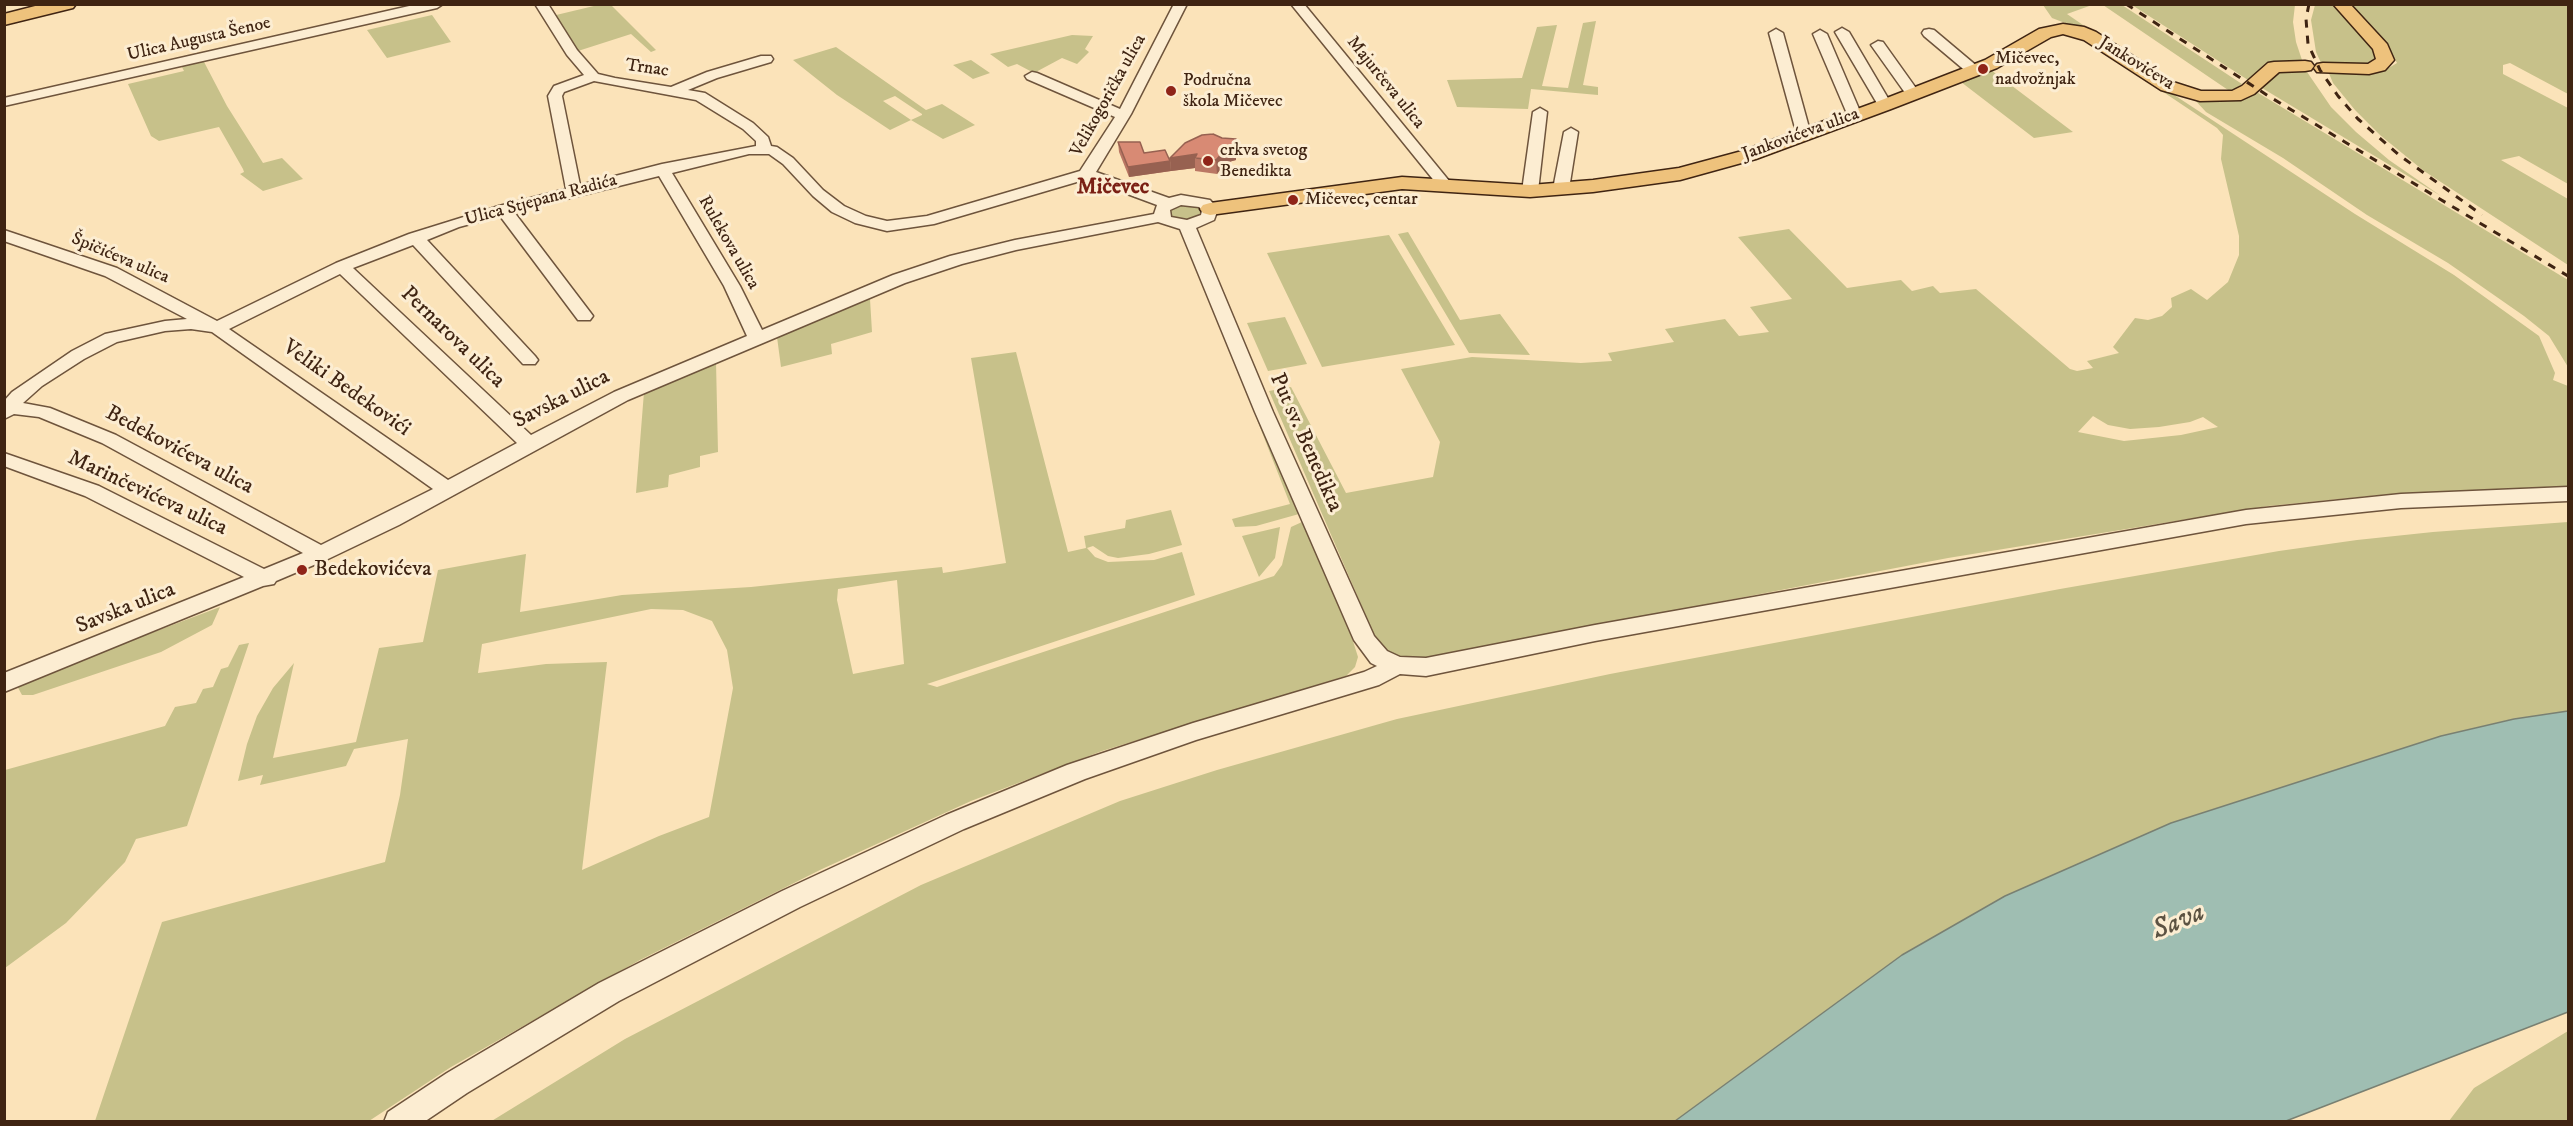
<!DOCTYPE html>
<html>
<head>
<meta charset="utf-8">
<style>
	body { margin:0 }
	#map { position:relative; width:2573px; height:1126px; overflow:hidden; background:#fbe3b9; font-family:"IM FELL DW Pica",serif }
	canvas { display:block }
	.frame { position:absolute; inset:0; border:6px solid #3f2412; pointer-events:none }
</style>
</head>
<body>
<div id="map">
<canvas width="2573" height="1126"></canvas>
<div class="frame"></div>
</div>
<script>
const context = document.querySelector('canvas').getContext('2d');
context.lineJoin = 'round';
function fill(path, color) { context.fillStyle = color; context.fill(path, 'evenodd'); }
const shape = rows => new Path2D(rows.map(r => 'M' + r).join(''));
function trace(path, color, width, dash) { context.strokeStyle = color; context.lineWidth = width; context.lineCap = dash ? 'butt' : 'round'; context.setLineDash(dash || []); context.stroke(path); }
function drawText(font, color, halo, rows, align = 'center') {
  context.font = font + ' "IM FELL DW Pica",serif'; context.lineWidth = 6; context.setLineDash([]); context.textBaseline = 'middle'; context.strokeStyle = halo; context.fillStyle = color; for (const [text, x, y, turn = 0] of rows) {
    context.save(); context.translate(x, y); context.rotate((+turn || 0) * Math.PI / 180); context.textAlign = isNaN(turn) ? turn : align; if (halo) context.strokeText(text, 0, 0); context.fillText(text, 0, 0); context.restore();
  }
}
const green = shape([
	[598,5,611,5,656,50,651,52,631,34,578,51,552,16],
	[2043,5,2092,5,2067,14,2099,36,2052,18],
	[2103,5,2122,5,2242,84,2231,92],
	[2132,5,2295,5,2293,22,2296,42,2303,63,2277,61,2267,63,2248,80],
	[2315,5,2335,5,2374,47,2377,61,2372,64,2322,65,2316,52,2311,20],
	[2347,5,2568,5,2568,94,2510,63,2503,65,2503,74,2568,108,2568,184,2519,156,2501,160,2568,199,2568,265,2424,171,2380,135,2355,110,2333,83,2328,71,2370,73,2387,69,2397,63,2389,49],
	[432,15,451,42,387,58,367,30],
	[1596,21,1583,85,1598,87,1598,95,1531,89,1528,109,1457,107,1447,80,1522,78,1537,27,1557,25,1542,86,1568,88,1583,23],
	[1072,35,1093,36,1085,49,1089,52,1077,64,1062,58,1034,73,1017,64,1008,67,990,54],
	[836,47,926,110,942,104,975,125,943,139,911,120,890,130,837,95,793,60],
	[895,96,922,114,922,115,911,120,883,101],
	[2112,54,2355,214,2454,275,2539,336,2555,373,2553,380,2568,386,2568,488,2380,495,2268,506,1948,558,1421,659,1395,657,1379,646,1269,391,1291,387,1346,493,1433,477,1440,442,1401,369,1472,357,1581,363,1612,361,1608,353,1674,342,1665,329,1725,319,1739,336,1769,332,1750,307,1792,299,1738,237,1789,229,1847,288,1901,280,1912,291,1933,286,1940,293,1976,289,2070,369,2077,371,2093,368,2087,361,2119,353,2113,347,2135,318,2148,320,2162,316,2172,307,2171,298,2191,289,2207,300,2228,282,2239,255,2239,236,2221,159,2223,135,2217,128,2108,55],
	[2093,416,2108,425,2130,429,2159,427,2190,422,2203,417,2218,427,2181,435,2124,441,2078,432],
	[203,60,227,106,263,163,282,158,303,179,263,191,240,174,244,172,243,169,219,127,159,141,151,136,128,84,184,71,181,65],
	[971,60,990,73,973,79,953,65],
	[2305,69,2331,107,2356,132,2389,160,2441,196,2262,88,2277,73,2284,70],
	[1991,70,2073,132,2034,138,1961,82],
	[2255,91,2568,280,2568,367,2549,336,2524,316,2448,263,2367,215,2283,158,2206,112,2193,98,2226,101,2237,99],
	[1179,203,1199,207,1201,213,1195,218,1186,221,1171,218,1168,210],
	[1408,232,1460,320,1500,314,1530,355,1469,353,1398,234],
	[1389,235,1455,345,1322,367,1267,253],
	[870,299,872,332,831,344,832,354,781,367,777,337],
	[1285,317,1307,364,1268,371,1247,323],
	[1016,352,1068,552,1086,548,1084,536,1125,528,1126,520,1171,510,1182,545,1149,554,1118,558,1108,556,1093,546,1087,548,1095,557,1108,562,1154,560,1182,552,1195,595,927,684,937,687,1274,576,1282,565,1291,527,1302,522,1352,638,1358,657,1355,667,1346,676,1102,751,971,801,822,869,640,960,451,1067,369,1121,95,1121,162,922,385,862,400,795,408,739,354,749,346,766,260,785,263,775,238,781,247,744,257,716,273,688,294,663,273,758,356,742,379,648,423,642,438,570,526,554,520,612,622,595,751,587,942,567,943,573,1006,563,971,358],
	[897,580,904,664,853,674,837,600,838,589],
	[651,609,683,610,712,621,727,650,733,688,709,817,659,836,582,870,607,662,546,664,478,673,482,644],
	[716,362,718,452,700,456,700,467,669,475,668,487,636,493,644,392],
	[1247,394,1250,394,1299,508,1299,514,1256,526,1235,527,1232,519,1290,504],
	[2568,522,2568,711,2513,719,2441,736,2171,823,2005,896,1902,955,1675,1121,490,1122,625,1039,921,885,1120,801,1217,770,1397,719,1610,674,2060,589,2279,551,2357,540,2433,532],
	[1280,527,1275,558,1259,577,1242,536],
	[220,607,212,625,161,652,33,695,22,695,16,684],
	[249,643,187,826,136,839,125,862,66,923,5,968,5,770,165,726,175,707,196,703,203,689,213,687,221,669,228,667,239,645],
	[2568,1031,2568,1121,2449,1121,2474,1088]
]);
const water = shape([
	[2568,711,2568,1012,2286,1121,1675,1121,1902,955,2005,896,2171,823,2441,736,2514,719,2568,711]
]);
const minor = shape([
	[418,4,443,4,437,8,4,106,4,98,418,4],
	[535,4,548,4,577,50,598,74,615,78,671,87,707,72,761,56,771,56,773,59,771,62,717,78,688,90,705,93,753,123,768,137,771,146,777,147,793,158,823,190,844,206,866,216,887,221,927,216,1080,171,1115,117,1027,79,1025,76,1032,72,1037,73,1120,109,1174,4,1187,4,1131,114,1096,172,1169,198,1181,195,1210,200,1218,209,1214,220,1196,228,1273,412,1374,636,1387,651,1400,657,1426,658,1595,625,2246,510,2401,494,2568,487,2568,501,2401,508,2246,524,1595,641,1426,676,1400,674,1379,685,1196,740,1085,779,964,829,800,907,619,1001,467,1093,424,1122,384,1122,388,1112,447,1073,599,983,782,891,946,815,1067,765,1193,723,1364,672,1377,666,1371,663,1354,640,1255,412,1180,229,1158,222,1016,250,962,264,905,283,628,400,399,525,328,559,276,581,274,584,263,586,4,692,4,673,244,577,85,496,4,466,4,453,99,486,264,569,303,553,102,443,39,417,14,414,4,419,4,401,12,392,72,351,105,334,165,321,187,319,105,276,4,241,4,230,117,268,217,321,336,263,409,234,499,206,566,189,548,96,554,86,584,75,567,55,535,4],
	[594,81,696,100,743,129,756,141,756,146,662,164,580,185,562,96,564,92,594,81],
	[749,154,769,154,783,164,813,196,832,212,855,223,887,231,934,224,1087,179,1157,205,1154,214,1015,240,950,256,893,275,762,330,740,286,672,173,749,154],
	[659,176,724,286,747,336,614,392,531,435,353,268,413,245,523,364,535,364,538,360,535,356,427,240,459,227,500,216,578,320,590,320,593,316,590,312,514,212,659,176],
	[1181,205,1199,207,1202,210,1201,215,1187,220,1171,217,1170,210,1181,205],
	[340,274,517,443,448,480,229,329,340,274],
	[191,329,212,332,433,489,321,545,116,435,50,408,23,403,42,386,84,359,117,342,165,331,191,329],
	[1291,4,1304,4,1450,182,1453,185,1450,188,1440,188,1291,4],
	[1842,28,1849,32,1892,105,1890,108,1885,109,1878,105,1835,32,1842,28],
	[1776,29,1783,33,1811,135,1809,138,1799,138,1797,135,1769,33,1776,29],
	[1929,29,1934,30,1978,67,1980,70,1978,73,1968,73,1924,36,1922,33,1924,30,1929,29],
	[1820,30,1827,34,1862,116,1860,119,1850,119,1848,116,1813,34,1820,30],
	[1878,41,1883,42,1918,91,1920,94,1918,97,1908,97,1871,45,1878,41],
	[1540,108,1547,112,1538,191,1530,196,1522,191,1533,112,1540,108],
	[1571,128,1578,132,1569,189,1561,194,1553,189,1564,132,1571,128]
]);
const major = shape([
	[2333,4,2350,4,2387,44,2394,60,2385,70,2369,74,2317,72,2314,68,2317,64,2323,63,2368,64,2376,59,2373,49,2333,4],
	[2063,24,2084,27,2096,32,2173,82,2201,91,2232,91,2242,86,2268,63,2274,62,2305,61,2311,62,2314,66,2311,70,2305,71,2279,72,2254,94,2241,100,2200,101,2161,90,2084,40,2063,34,2051,37,1997,68,1891,109,1756,159,1680,180,1593,192,1530,197,1402,189,1210,215,1203,213,1200,209,1203,205,1210,203,1402,177,1530,185,1593,180,1679,168,1742,151,1879,101,1985,60,2039,29,2063,24]
]);
const highway = shape([
	[43,4,76,4,73,8,4,25,4,14,43,4]
]);
const rail = shape([
	[2126,4,2270,97,2568,276],
	[2309,4,2306,19,2308,44,2320,70,2338,96,2358,119,2399,155,2482,215]
]);
const wall = shape([
	[1118,142,1171,171,1129,177,1119,152],
	[1170,158,1236,160,1225,163,1217,174,1195,171,1195,168,1171,171]
]);
const shadedWall = shape([
	[1236,139,1236,160,1225,163,1217,174,1216,160,1225,150],
	[1197,154,1195,158,1195,168,1171,171,1170,158],
	[1170,161,1171,171,1129,177,1128,167]
]);
const building = shape([
	[1213,134,1222,138,1236,139,1236,146,1225,150,1216,160,1195,158,1197,154,1170,158,1185,143,1202,135,1213,134],
	[1118,142,1140,142,1144,153,1165,150,1170,161,1128,167,1118,142]
]);
const markers = [
	[1983,69,6,"#8f2418"],
	[1171,91,6,"#8f2418"],
	[1208,161,6,"#8f2418"],
	[1293,200,6,"#8f2418"],
	[302,570,6,"#8f2418"]
];
const farStreetnames = [
	["Ulica Augusta Šenoe",199,40,-13],
	["Jankovićeva",2136,64,32],
	["Trnac",647,69,8],
	["Majurčeva ulica",1385,83,51],
	["Velikogorička ulica",1109,96,-61],
	["Jankovićeva ulica",1801,135,-20],
	["Ulica Stjepana Radića",541,201,-15],
	["Rulekova ulica",728,243,60],
	["Špičićeva ulica",120,259,23]
];
const farPoinames = [
	["Mičevec,",1995,59],
	["nadvožnjak",1995,80],
	["Područna",1183,81],
	["škola Mičevec",1183,102],
	["crkva svetog",1220,151],
	["Benedikta",1220,172],
	["Mičevec, centar",1305,200]
];
const farQuarternames = [
	["Mičevec",1113,188]
];
const streetNames = [
	["Pernarova ulica",452,338,44],
	["Veliki Bedekovići",346,389,35],
	["Savska ulica",562,400,-27],
	["Put sv. Benedikta",1305,443,66],
	["Bedekovićeva ulica",179,451,28],
	["Marinčevićeva ulica",147,494,25],
	["Savska ulica",126,609,-22]
];
const poiNames = [
	["Bedekovićeva",314,570]
];
const nearWaternames = [
	["Sava",2179,923,-23]
];
fill(green, '#c7c18a');
fill(water, '#9fbeb2');
trace(water, '#798072', 1.5);
trace(minor, '#6e543c', 3);
trace(major, '#3f2412', 3);
trace(highway, '#3f2412', 3);
fill(minor, '#fcedd2');
fill(major, '#eec27c');
fill(highway, '#eec27c');
trace(rail, '#3f2412', 3, [8, 8]);
fill(wall, '#ba7764');
fill(shadedWall, '#976151');
fill(building, '#d88a74');
trace(building, '#976151', 1.5);
for (const [x, y, r, color] of markers) { const dot = new Path2D(); dot.arc(x, y, r, 0, 2 * Math.PI); context.fillStyle = color; context.fill(dot); trace(dot, '#fcedd2', 2); }
drawText('18px', '#3f2412', '#fcedd2', farStreetnames);
drawText('18px', '#3f2412', '#fcedd2', farPoinames, 'left');
drawText('bold 22px', '#7a1f14', '#fcedd2', farQuarternames);
drawText('22px', '#3f2412', '#fcedd2', streetNames);
drawText('22px', '#3f2412', '#fcedd2', poiNames, 'left');
drawText('italic 28px', '#5c5242', '#fcedd2', nearWaternames);
</script>
</body>
</html>
